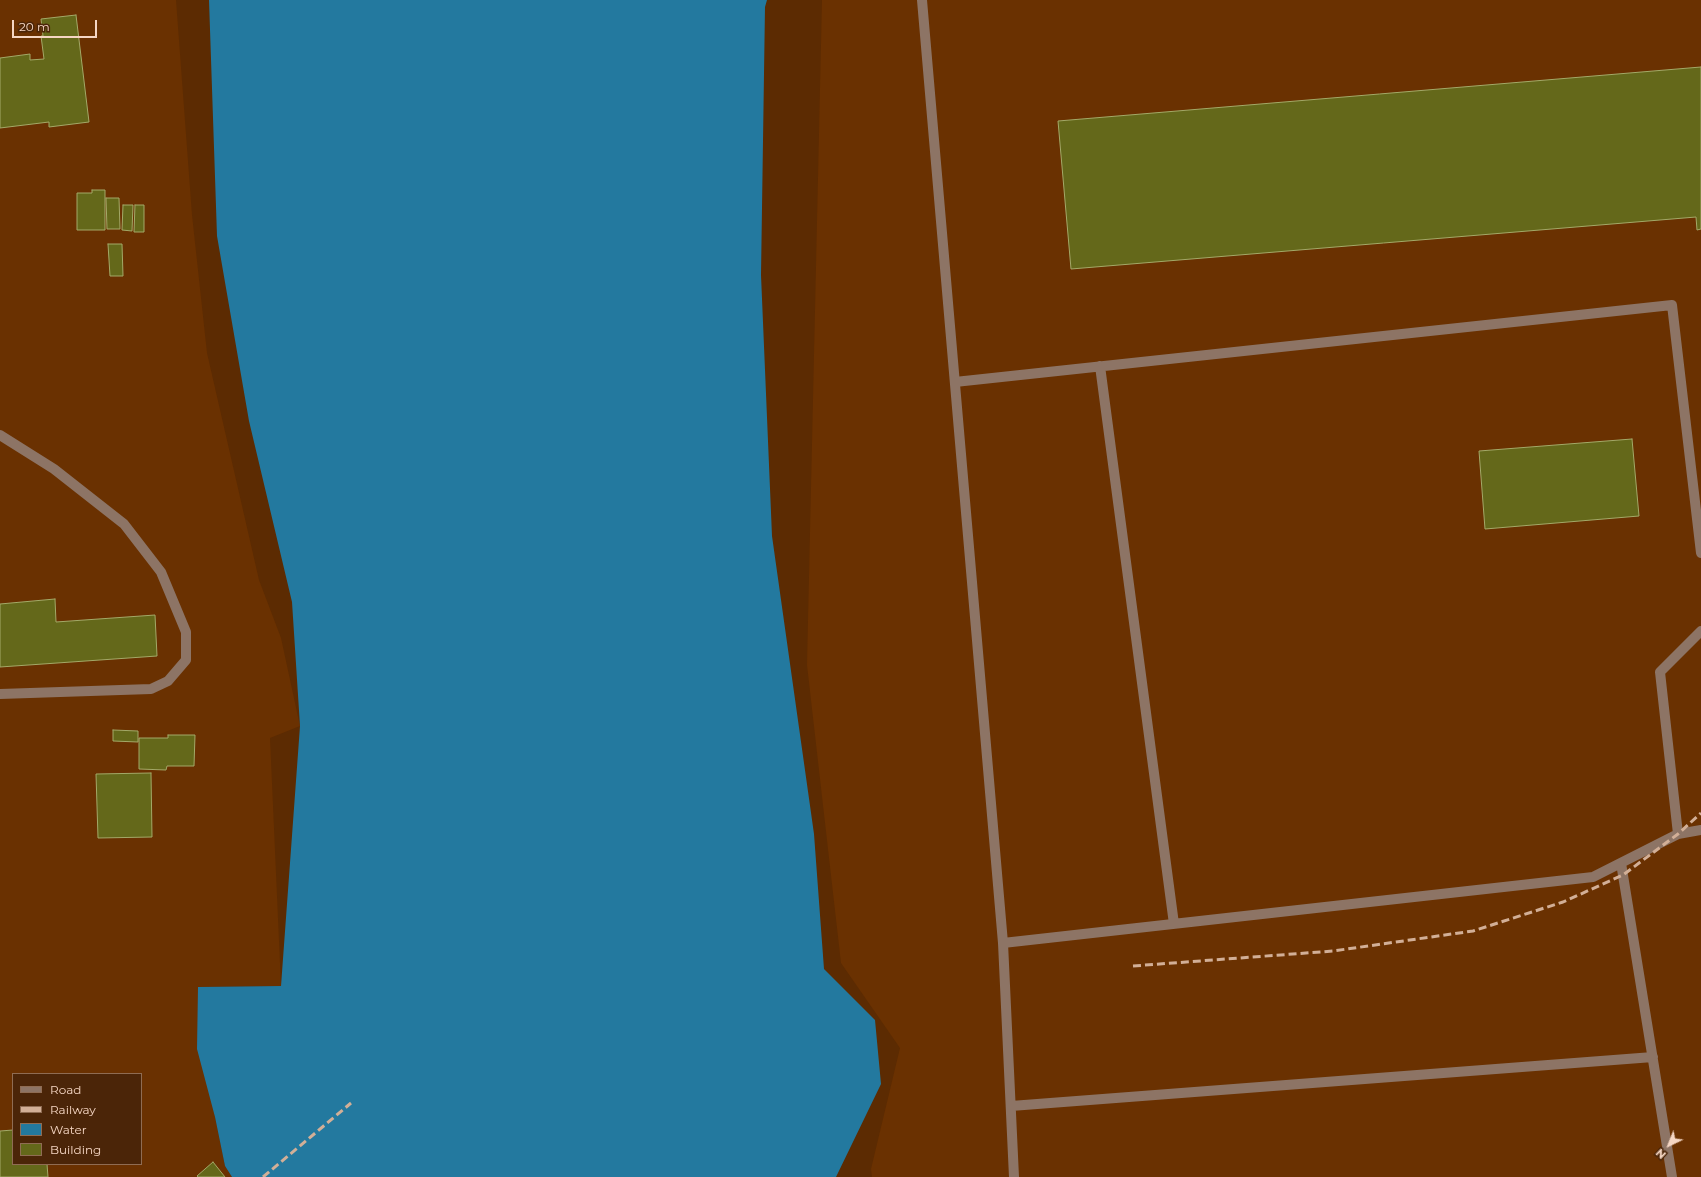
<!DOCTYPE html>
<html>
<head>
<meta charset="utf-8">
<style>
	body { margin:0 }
	#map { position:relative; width:1701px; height:1177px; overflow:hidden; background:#5c2b02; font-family:Montserrat,sans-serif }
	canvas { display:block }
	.legend { position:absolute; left:12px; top:1073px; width:130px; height:92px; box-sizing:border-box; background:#4b2508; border:1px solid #8f6c53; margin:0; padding:5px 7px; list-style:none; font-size:12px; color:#f5d6c3 }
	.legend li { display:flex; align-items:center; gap:8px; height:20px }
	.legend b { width:20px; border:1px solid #8f6c53 }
	.north { position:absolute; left:1649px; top:1125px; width:40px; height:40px; -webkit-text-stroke:3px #4b2508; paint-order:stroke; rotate:223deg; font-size:11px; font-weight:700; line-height:16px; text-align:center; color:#f5d6c3 }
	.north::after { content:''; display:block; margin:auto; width:14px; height:18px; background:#f5d6c3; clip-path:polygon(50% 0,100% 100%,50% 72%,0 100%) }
	.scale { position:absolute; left:12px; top:20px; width:85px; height:18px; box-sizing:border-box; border:2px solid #f5d6c3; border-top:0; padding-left:5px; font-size:12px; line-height:14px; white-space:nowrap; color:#f5d6c3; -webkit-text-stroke:3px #4b2508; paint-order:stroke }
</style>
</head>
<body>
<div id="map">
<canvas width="1701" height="1177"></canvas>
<ul class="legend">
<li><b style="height:5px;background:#8d7465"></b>Road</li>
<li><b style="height:5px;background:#d2af97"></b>Railway</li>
<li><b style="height:11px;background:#23799f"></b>Water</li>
<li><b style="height:11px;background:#64681a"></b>Building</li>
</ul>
<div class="north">N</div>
<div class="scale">20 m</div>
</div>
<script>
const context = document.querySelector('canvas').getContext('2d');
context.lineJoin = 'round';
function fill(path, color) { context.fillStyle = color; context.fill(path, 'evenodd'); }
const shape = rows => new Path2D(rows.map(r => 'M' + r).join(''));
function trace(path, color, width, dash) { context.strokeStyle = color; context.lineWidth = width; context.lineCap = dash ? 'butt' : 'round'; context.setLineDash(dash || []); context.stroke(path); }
const built = shape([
	[0,0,176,0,192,215,207,353,259,580,281,638,300,726,270,738,281,986,198,987,215,1117,225,1166,232,1177,0,1177],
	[13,1074,141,1074,141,1164,13,1164],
	[822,0,1701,0,1701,1177,872,1177,871,1169,900,1048,841,963,807,665]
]);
const water = shape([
	[209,0,767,0,765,7,761,275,772,536,814,834,824,969,875,1020,881,1084,836,1177,232,1177,225,1166,215,1117,197,1049,198,987,281,986,300,726,292,602,249,421,217,236]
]);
const building = shape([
	[76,15,89,122,49,127,49,122,0,128,0,58,30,54,30,60,44,59,41,36,43,36,41,19,76,15],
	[1701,67,1701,229,1697,230,1696,217,1071,269,1058,121,1701,67],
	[92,190,105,190,105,230,77,230,77,193,92,193,92,190],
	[106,198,119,198,120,229,107,229,106,198],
	[123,205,133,205,132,231,122,230,123,205],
	[135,205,144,205,144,232,134,232,135,205],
	[108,244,122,244,123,276,110,276,108,244],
	[1632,439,1639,516,1485,529,1479,451,1632,439],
	[55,599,56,622,155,615,157,656,0,667,0,604,55,599],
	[113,730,138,731,138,742,113,741,113,730],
	[168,735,195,735,194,766,167,766,166,770,139,769,139,738,168,738,168,735],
	[151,773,152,837,98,838,96,774,151,773],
	[13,1130,13,1164,47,1164,48,1177,0,1177,0,1131,13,1130],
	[213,1162,225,1177,198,1177,197,1176,213,1162]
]);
const minor = shape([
	[922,0,1003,943,1593,877,1678,834,1701,830],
	[1100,366,1174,924],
	[955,382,1672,305,1701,553],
	[0,435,54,469,124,524,161,572,186,632,186,660,168,681,151,689,0,694],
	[1678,834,1660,672,1701,631],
	[1621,863,1672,1177],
	[1003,943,1014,1177],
	[1011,1106,1653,1057]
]);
const rail = shape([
	[1133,966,1333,951,1473,931,1563,902,1623,875,1678,834,1701,813],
	[263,1177,351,1103]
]);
fill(built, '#6a3101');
fill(water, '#23799f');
fill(building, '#64681a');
trace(building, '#a3a968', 1);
trace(minor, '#8d7465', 10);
trace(rail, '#d2af97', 3, [8, 4]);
</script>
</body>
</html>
